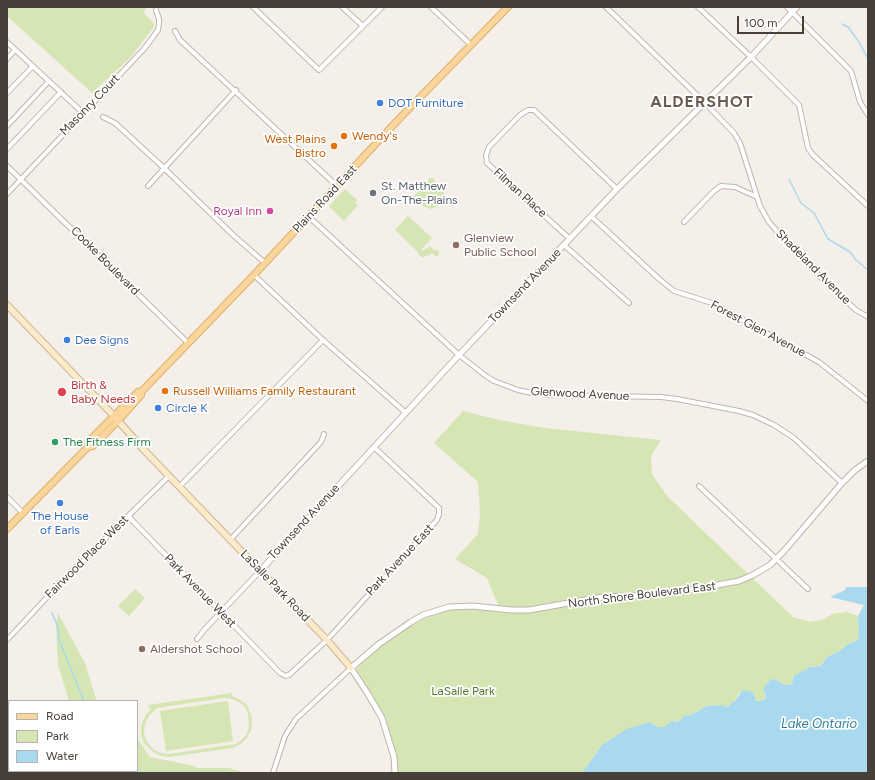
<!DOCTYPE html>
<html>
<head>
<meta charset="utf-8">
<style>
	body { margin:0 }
	#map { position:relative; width:875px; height:780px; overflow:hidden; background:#f4efe9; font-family:Figtree,sans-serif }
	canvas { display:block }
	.frame { position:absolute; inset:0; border:8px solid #474038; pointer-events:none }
	.legend { position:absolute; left:8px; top:700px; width:130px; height:72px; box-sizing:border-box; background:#fff; border:1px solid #b5b3af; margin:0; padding:5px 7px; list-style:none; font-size:12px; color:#474038 }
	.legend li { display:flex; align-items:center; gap:8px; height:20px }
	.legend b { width:20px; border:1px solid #b5b3af }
	.scale { position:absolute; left:737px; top:16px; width:67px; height:18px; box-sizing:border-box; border:2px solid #474038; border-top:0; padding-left:5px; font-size:12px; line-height:14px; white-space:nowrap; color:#474038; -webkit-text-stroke:3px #fff; paint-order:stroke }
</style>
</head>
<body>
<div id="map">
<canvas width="875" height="780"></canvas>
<div class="frame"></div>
<ul class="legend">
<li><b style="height:5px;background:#fad59c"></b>Road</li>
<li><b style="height:11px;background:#d5e6b4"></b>Park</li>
<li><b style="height:11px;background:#a9d9ee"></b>Water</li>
</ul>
<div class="scale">100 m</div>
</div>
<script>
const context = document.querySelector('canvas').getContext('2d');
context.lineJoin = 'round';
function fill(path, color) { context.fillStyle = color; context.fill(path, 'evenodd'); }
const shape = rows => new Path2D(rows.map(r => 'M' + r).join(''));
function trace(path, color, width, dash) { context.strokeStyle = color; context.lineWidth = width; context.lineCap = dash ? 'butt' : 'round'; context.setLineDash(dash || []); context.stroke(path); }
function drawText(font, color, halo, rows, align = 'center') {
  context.font = font + ' Figtree,sans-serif'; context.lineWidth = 3.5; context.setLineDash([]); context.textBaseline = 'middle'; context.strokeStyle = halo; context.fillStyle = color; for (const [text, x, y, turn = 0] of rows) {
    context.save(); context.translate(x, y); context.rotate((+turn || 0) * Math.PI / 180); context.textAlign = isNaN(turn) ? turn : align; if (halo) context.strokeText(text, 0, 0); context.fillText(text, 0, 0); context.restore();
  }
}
const green = shape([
	[7,7,146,7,144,13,152,21,154,24,153,28,130,58,92,93,7,16],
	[430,178,433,178,447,197,441,205,431,209,420,205,414,196],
	[345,189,357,200,355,202,358,205,344,221,329,206],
	[408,216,432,238,421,250,424,250,430,246,434,250,438,250,439,253,438,256,435,256,432,253,428,256,427,255,423,258,418,254,418,252,395,230],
	[463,411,499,420,545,428,661,440,651,456,652,474,667,496,793,617,810,622,825,619,832,614,847,612,858,616,859,633,858,639,854,642,846,645,842,650,827,657,824,662,819,666,810,667,793,678,792,683,789,685,785,685,779,682,763,690,766,695,765,698,761,701,755,701,754,699,739,693,735,701,731,703,729,706,725,707,722,705,707,706,693,714,684,716,681,720,677,722,672,721,664,727,657,727,652,723,602,745,582,773,395,773,393,753,394,746,392,740,387,734,386,730,388,728,382,715,357,670,357,666,377,648,412,625,432,615,449,609,463,609,503,612,496,600,487,578,455,559,478,534,480,515,478,482,434,443],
	[135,589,145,598,129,616,118,606],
	[58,613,85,663,96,699,99,701,69,701,58,665,56,626],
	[232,693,232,696,240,700,247,705,252,717,251,730,247,738,241,744,233,748,169,757,161,756,153,752,144,743,141,735,141,726,146,714,152,709,149,709,148,705],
	[224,698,232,699,239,702,245,707,248,714,249,726,247,734,242,739,236,744,169,754,162,753,154,750,147,742,144,734,145,723,149,716,157,708],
	[228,701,233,741,166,751,160,711],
	[137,738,150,757,194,766,198,768,229,768,246,773,120,773,120,771,137,771]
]);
const water = shape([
	[846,587,868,587,868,773,582,773,602,745,627,729,650,722,657,727,664,727,672,721,677,722,681,720,684,716,693,714,707,706,722,705,725,707,729,706,731,703,735,701,743,690,753,692,755,697,755,701,761,701,765,699,766,695,763,690,766,685,771,679,776,680,785,685,789,685,792,683,794,676,810,667,820,666,824,662,827,657,842,650,846,645,854,642,858,639,859,633,858,616,864,605,830,597,845,590]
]);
const stream = shape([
	[842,24,848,27,859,42,868,59],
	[789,179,801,203,814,213,828,239,850,252,856,260,868,270],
	[52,613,58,627,59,640,84,701],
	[137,769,143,773]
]);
const minor = shape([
	[253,7,319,70,382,7],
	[342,7,363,26],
	[431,7,470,44],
	[606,7,704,102,734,133,740,143,760,206,769,222,789,245,816,273,856,310,868,317],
	[698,7,751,57,799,105,808,148,813,155,868,206],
	[787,7,851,71,860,102,868,115],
	[175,31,180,40,337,186],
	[7,42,83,113],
	[7,59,15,50],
	[7,93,33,66],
	[103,117,115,123,164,168,232,234,265,263],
	[7,126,49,81],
	[7,149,61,92],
	[7,166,188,343],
	[148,186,236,90],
	[7,194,144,49,158,30,159,24,159,19,156,10],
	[308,216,459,355,486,376,494,381,518,390,532,393,549,395,661,397,677,399,739,411,753,415,774,425,794,438,842,483],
	[592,217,658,278,674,291,712,303,819,362,868,401],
	[684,222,714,191,721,186,735,187,757,197],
	[570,239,487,163,486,155,489,147,520,115,528,110,534,110,617,189],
	[564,245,629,303],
	[254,275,323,340,406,413],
	[699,486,808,589],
	[179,487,323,340],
	[7,497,23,513],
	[128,516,280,673,286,676,289,675,327,640,437,520,439,514,439,508,374,447],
	[230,540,321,442,324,434],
	[197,639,205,629,260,571],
	[7,640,69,574,169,476],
	[7,714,9,720],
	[32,771,33,773],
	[273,773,285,736,296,719,351,668]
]);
const tertiary = shape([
	[260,571,459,355,617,189,751,57,797,7],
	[395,773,394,757,382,718,368,694,351,668,379,644,411,622,423,615,449,607,473,606,511,610,529,610,603,597,653,595,679,592,739,581,753,575,770,565,784,551,842,483,855,470,868,461]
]);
const secondary = shape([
	[7,305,114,416,143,449,327,640,351,668]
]);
const primary = shape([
	[88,447,89,441,138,392,142,391],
	[7,529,88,447,93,446,118,421,141,395,142,391,254,275,396,122,508,7]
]);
const markers = [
	[380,103,4,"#3f7fe0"],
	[344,136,4,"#e8710a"],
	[334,146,4,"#e8710a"],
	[373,193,4,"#6b7280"],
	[270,211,4,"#d1479c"],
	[456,245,4,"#8d6e63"],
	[67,340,4,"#3f7fe0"],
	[165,391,4,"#e8710a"],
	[62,392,5,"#e0444e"],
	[158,408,4,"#3f7fe0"],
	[55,442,4,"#2e9e5b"],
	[60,503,4,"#3f7fe0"],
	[142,649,4,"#8d6e63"]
];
const shopNames = [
	["DOT Furniture",388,103],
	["Dee Signs",75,340],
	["Circle K",166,408],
	["The House",60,516,"center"],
	["of Earls",60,530,"center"]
];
const streetNames = [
	["Masonry Court",90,105,-46],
	["Filman Place",520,193,42],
	["Plains Road East",325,199,-47],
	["Cooke Boulevard",105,261,45],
	["Shadeland Avenue",813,267,45],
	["Townsend Avenue",525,286,-46],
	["Forest Glen Avenue",758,329,28],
	["Glenwood Avenue",580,394,3],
	["Townsend Avenue",304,522,-47],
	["Fairwood Place West",87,557,-45],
	["Park Avenue East",400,560,-47],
	["LaSalle Park Road",275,586,46],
	["Park Avenue West",200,591,46],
	["North Shore Boulevard East",642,595,-7]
];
const foodNames = [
	["Wendy's",352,136],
	["West Plains",326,139,"right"],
	["Bistro",326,153,"right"],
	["Russell Williams Family Restaurant",173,391]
];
const worshipNames = [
	["St. Matthew",381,186],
	["On-The-Plains",381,200]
];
const hotelNames = [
	["Royal Inn",262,211]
];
const educationNames = [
	["Glenview",464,238],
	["Public School",464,252],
	["Aldershot School",150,649]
];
const healthNames = [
	["Birth &",71,385],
	["Baby Needs",71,399]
];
const leisureNames = [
	["The Fitness Firm",63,442]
];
const parkNames = [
	["LaSalle Park",463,691]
];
const waterNames = [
	["Lake Ontario",819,724]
];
const districtNames = [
	["ALDERSHOT",702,102]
];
fill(green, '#d5e6b4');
fill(water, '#a9d9ee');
trace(stream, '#a9d9ee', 1.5);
trace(minor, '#bfb6ac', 6);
trace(tertiary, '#bfb6ac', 7);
trace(secondary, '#d2bd9b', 8);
trace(primary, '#dfb06c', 8);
trace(minor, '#fff', 4);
trace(tertiary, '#fff', 5);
trace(secondary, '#fcebcb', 5.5);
trace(primary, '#fad59c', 6);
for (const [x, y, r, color] of markers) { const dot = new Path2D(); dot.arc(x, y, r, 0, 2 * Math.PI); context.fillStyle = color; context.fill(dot); trace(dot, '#fff', 1.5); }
drawText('12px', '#366cbe', '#fff', shopNames, 'left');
drawText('12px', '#474038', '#fff', streetNames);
drawText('12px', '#c56008', '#fff', foodNames, 'left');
drawText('12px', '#5b616d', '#fff', worshipNames, 'left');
drawText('12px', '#b23c85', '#fff', hotelNames, 'right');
drawText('12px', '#785e54', '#fff', educationNames, 'left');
drawText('12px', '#be3a42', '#fff', healthNames, 'left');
drawText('12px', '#27864d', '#fff', leisureNames, 'left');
drawText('12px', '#51772d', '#fff', parkNames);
drawText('italic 13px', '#317d9f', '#fff', waterNames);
context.letterSpacing = '1px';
drawText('bold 16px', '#6a5c4f', '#fff', districtNames);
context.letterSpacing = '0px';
</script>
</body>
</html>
